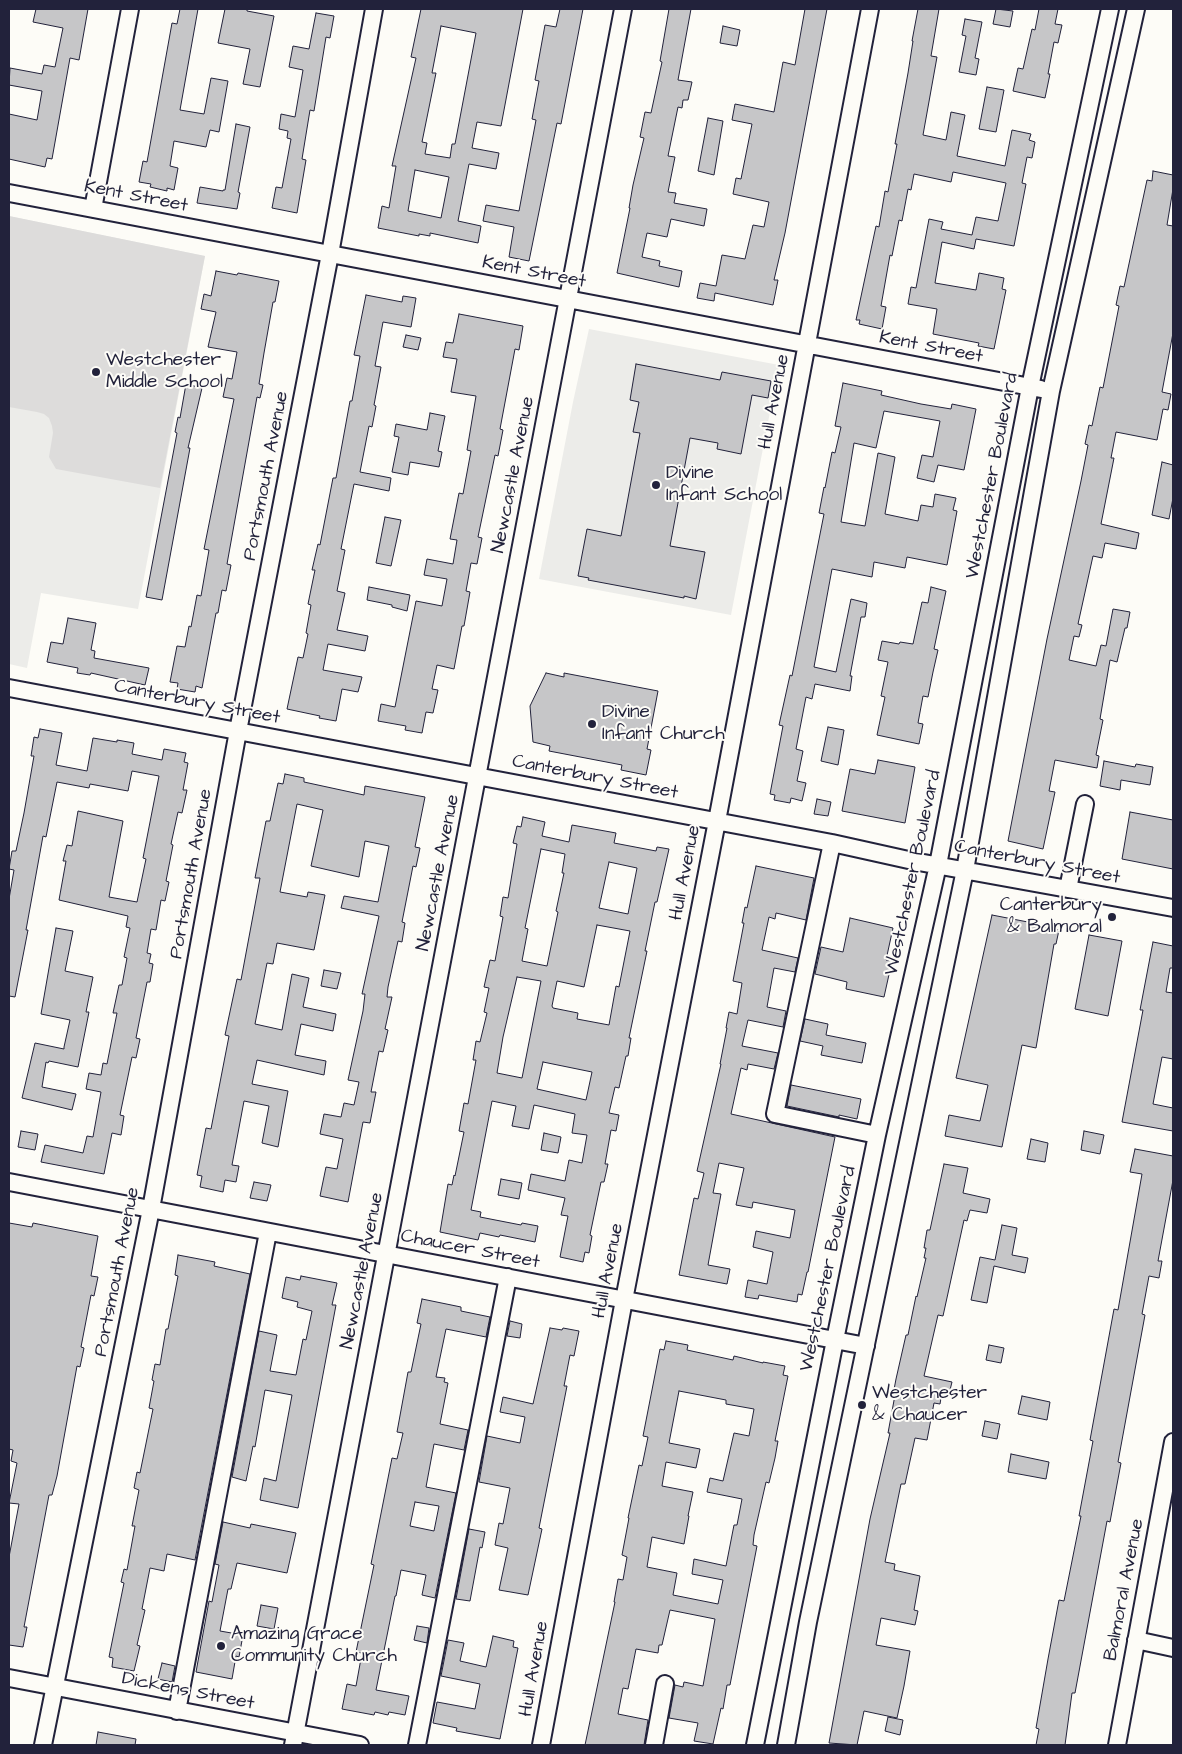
<!DOCTYPE html>
<html>
<head>
<meta charset="utf-8">
<style>
	body { margin:0 }
	#map { position:relative; width:1182px; height:1754px; overflow:hidden; background:#fdfcf7; font-family:"Architects Daughter",sans-serif }
	canvas { display:block }
	.frame { position:absolute; inset:0; border:10px solid #22223b; pointer-events:none }
</style>
</head>
<body>
<div id="map">
<canvas width="1182" height="1754"></canvas>
<div class="frame"></div>
</div>
<script>
const context = document.querySelector('canvas').getContext('2d');
context.lineJoin = 'round';
function fill(path, color) { context.fillStyle = color; context.fill(path, 'evenodd'); }
const shape = rows => new Path2D(rows.map(r => 'M' + r).join(''));
function trace(path, color, width, dash) { context.strokeStyle = color; context.lineWidth = width; context.lineCap = dash ? 'butt' : 'round'; context.setLineDash(dash || []); context.stroke(path); }
function drawText(font, color, halo, rows, align = 'center') {
  context.font = font + ' "Architects Daughter",sans-serif'; context.lineWidth = 4; context.setLineDash([]); context.textBaseline = 'middle'; context.strokeStyle = halo; context.fillStyle = color; for (const [text, x, y, turn = 0] of rows) {
    context.save(); context.translate(x, y); context.rotate((+turn || 0) * Math.PI / 180); context.textAlign = isNaN(turn) ? turn : align; if (halo) context.strokeText(text, 0, 0); context.fillText(text, 0, 0); context.restore();
  }
}
const built = shape([
	[9,216,205,256,138,609,41,593,27,668,9,664],
	[589,329,779,365,731,615,539,579,573,402]
]);
const green = shape([
	[9,216,205,256,160,488,56,469,49,457,53,433,52,426,49,418,44,414,37,412,9,407]
]);
const building = shape([
	[36,9,88,9,79,60,70,58,52,159,47,158,45,167,9,159,9,114,37,120,42,91,9,85,10,68,42,74,44,65,55,67,63,28,33,22,36,9],
	[180,9,198,9,180,110,204,114,211,78,228,81,219,132,210,130,206,147,174,141,170,166,178,168,174,190,167,188,167,191,150,187,151,184,139,182,143,161,147,162,172,23,177,24,180,9],
	[225,9,247,9,247,11,274,16,260,87,243,84,250,49,218,43,225,9],
	[421,9,523,9,501,126,477,122,472,148,499,153,496,169,469,164,458,221,481,226,478,243,430,233,430,236,419,234,419,236,378,228,382,206,389,208,396,166,392,166,416,58,411,57,421,9],
	[441,26,476,33,455,144,452,144,450,158,425,154,427,143,422,142,436,73,432,73,441,26],
	[415,170,449,177,441,218,408,211,415,170],
	[560,9,583,9,561,124,557,123,529,261,509,257,514,227,483,221,486,205,519,211,536,120,532,119,539,81,535,80,545,25,556,27,560,9],
	[669,9,691,9,678,80,692,82,688,100,683,100,682,108,678,107,668,156,675,157,668,192,676,193,674,203,707,209,704,226,671,219,667,237,647,233,642,257,660,261,659,266,682,271,679,287,617,273,630,208,629,208,633,185,644,138,640,137,645,112,651,113,662,62,660,61,669,9],
	[805,9,827,9,785,233,774,280,778,280,773,305,715,293,714,301,697,298,700,283,716,286,722,255,745,259,753,225,764,227,769,202,733,194,736,178,741,179,752,124,732,120,735,104,774,112,783,62,795,65,805,9],
	[918,9,939,9,931,56,937,57,923,135,946,140,951,112,965,115,957,156,1005,166,1012,130,1031,134,1029,140,1035,142,1032,158,1027,157,1022,183,1026,184,1014,246,976,239,974,249,942,242,935,283,976,290,979,273,1004,278,1002,289,1006,290,994,349,978,346,979,343,933,334,937,309,908,304,911,287,916,288,929,219,943,222,941,229,972,235,976,217,998,221,1006,183,953,172,951,182,914,174,911,190,908,189,902,221,899,220,892,256,890,255,881,306,886,307,882,329,859,324,860,320,856,320,876,226,879,227,885,191,888,192,897,144,895,144,908,73,913,41,912,41,918,9],
	[996,9,1013,11,1010,27,993,24,996,9],
	[1039,9,1058,9,1055,24,1062,25,1058,43,1054,42,1048,74,1050,74,1045,98,1013,91,1018,68,1023,69,1032,29,1035,30,1039,9],
	[316,13,334,16,330,38,326,37,314,111,310,110,302,159,306,160,297,213,272,208,276,187,282,188,291,139,287,138,288,131,279,129,281,114,295,117,303,70,289,67,293,46,309,49,316,13],
	[965,19,982,22,975,58,979,59,976,75,959,72,966,36,962,35,965,19],
	[723,26,740,30,737,46,720,43,723,26],
	[987,87,1004,90,996,132,979,129,987,87],
	[708,118,723,121,714,175,698,171,708,118],
	[236,124,250,127,238,192,240,193,237,209,197,203,200,187,223,191,223,190,225,190,236,124],
	[1153,171,1173,175,1173,189,1167,225,1173,226,1173,333,1162,392,1171,394,1168,410,1163,409,1157,440,1116,432,1111,458,1114,458,1101,524,1139,533,1136,549,1105,543,1102,558,1093,556,1078,624,1082,625,1079,637,1074,636,1069,660,1096,666,1101,645,1106,646,1113,609,1130,612,1127,628,1125,628,1117,662,1110,660,1100,719,1103,720,1096,755,1099,756,1097,768,1055,760,1049,791,1055,792,1043,849,1008,841,1047,639,1081,481,1088,445,1085,444,1089,425,1092,426,1100,387,1103,388,1119,306,1116,305,1120,286,1124,287,1147,180,1152,181,1153,171],
	[216,271,237,275,238,273,279,281,275,302,273,302,264,353,259,384,263,385,260,398,257,397,227,564,231,565,226,591,222,590,218,613,216,613,202,688,196,686,195,692,177,689,178,683,170,682,177,646,185,647,189,626,191,627,197,595,201,596,209,550,204,549,234,399,223,397,227,378,232,379,237,352,208,347,216,312,201,309,204,294,211,296,216,271],
	[366,295,402,302,403,296,416,298,411,327,383,322,375,366,381,367,374,405,376,406,372,427,369,426,360,472,391,478,389,491,354,484,341,549,345,550,337,591,345,593,337,630,368,636,365,651,328,644,323,670,362,677,358,692,342,689,336,721,319,718,320,716,287,709,298,657,303,658,308,634,306,633,311,605,308,604,315,570,312,570,318,544,320,545,333,478,336,478,350,401,352,401,360,356,354,355,366,295],
	[459,314,523,326,519,350,515,349,500,429,503,430,498,456,495,455,478,537,482,538,477,564,471,563,466,591,470,592,464,626,462,626,454,669,437,665,432,689,438,690,433,713,426,712,422,733,405,730,406,726,378,721,381,704,395,707,416,601,442,606,447,579,424,575,427,559,453,564,457,540,450,539,459,493,463,494,471,451,467,450,476,396,451,392,457,359,443,357,446,342,453,343,459,314],
	[406,335,421,338,418,350,403,347,406,335],
	[636,364,720,380,722,372,771,381,768,398,752,395,741,454,717,449,718,443,690,438,670,546,705,552,696,599,684,596,684,598,588,580,589,578,578,576,587,529,621,536,640,433,633,432,639,402,630,400,636,364],
	[843,383,882,391,881,395,921,404,951,409,952,404,976,409,964,470,938,465,934,482,917,478,922,455,933,457,940,421,884,411,876,448,854,443,841,522,865,526,878,453,895,457,885,514,918,521,921,505,933,507,935,494,956,498,953,510,957,511,947,565,907,557,905,568,874,562,872,577,832,569,814,667,836,672,851,599,867,603,865,617,861,617,850,676,852,676,850,691,815,684,812,699,806,697,796,749,803,751,797,781,806,783,802,801,791,798,790,803,774,800,775,795,770,794,783,726,779,725,790,675,792,676,824,514,819,513,824,487,825,488,832,452,835,453,841,427,835,426,843,383],
	[186,384,202,388,188,448,190,448,162,600,146,597,177,433,175,432,178,417,180,418,186,384],
	[430,413,445,416,438,451,442,452,439,467,410,462,408,475,392,472,399,437,394,436,396,424,427,430,430,413],
	[1162,462,1173,465,1173,498,1169,519,1152,515,1162,462],
	[385,517,401,520,391,566,376,563,385,517],
	[369,587,410,595,407,611,392,607,392,605,367,600,369,587],
	[931,587,946,591,934,649,938,650,933,672,928,697,923,696,918,723,923,724,919,744,877,735,885,697,881,696,888,662,878,660,882,641,899,644,900,642,913,644,922,602,928,603,931,587],
	[68,618,96,623,91,650,95,651,94,658,149,668,145,685,91,673,90,675,77,673,78,668,47,662,51,642,63,644,68,618],
	[546,673,564,677,564,673,658,691,647,749,651,750,646,775,621,770,622,765,549,751,550,746,533,742,530,706,546,673],
	[828,727,844,730,838,765,821,761,828,727],
	[40,729,62,733,56,765,87,771,93,738,117,742,117,740,134,743,132,754,162,760,164,749,186,753,184,762,188,763,183,790,187,790,182,813,178,812,171,844,173,845,166,881,169,882,165,901,161,900,156,930,151,929,147,953,151,954,149,963,153,964,150,982,147,982,136,1038,140,1039,136,1058,132,1057,120,1115,124,1116,121,1135,112,1133,104,1174,41,1162,45,1145,83,1153,87,1136,93,1137,101,1092,86,1089,89,1073,101,1075,103,1063,107,1064,117,1013,113,1013,119,985,122,985,127,958,124,957,130,928,126,927,128,916,59,900,66,861,63,861,67,845,72,846,78,811,123,821,109,897,137,902,146,859,143,858,159,776,132,771,128,791,90,784,89,788,57,782,46,837,43,836,26,930,28,930,15,997,9,996,9,899,14,870,9,869,12,851,16,851,24,813,34,756,31,756,34,737,38,738,40,729],
	[878,760,915,767,905,823,842,811,850,769,875,774,878,760],
	[1104,761,1135,767,1136,764,1153,767,1150,785,1121,780,1120,790,1100,786,1104,761],
	[285,774,304,778,304,782,364,795,365,786,425,797,415,847,420,848,416,867,413,866,402,922,405,923,402,942,398,941,388,987,387,997,392,997,385,1029,388,1030,383,1052,379,1051,371,1092,376,1092,370,1123,363,1122,348,1202,320,1196,326,1167,337,1169,343,1139,320,1134,324,1114,341,1117,344,1103,354,1105,359,1082,348,1080,363,1011,365,994,362,994,379,916,341,908,344,896,378,902,389,846,365,841,359,877,311,866,323,810,297,804,280,892,307,897,308,892,325,895,314,950,277,943,273,964,267,963,255,1024,282,1030,292,974,309,978,303,1007,336,1014,333,1031,301,1024,295,1055,326,1061,324,1075,257,1060,252,1084,288,1091,278,1147,262,1143,269,1106,244,1101,232,1165,239,1166,236,1182,225,1180,223,1192,200,1187,202,1176,197,1175,206,1128,211,1129,229,1036,225,1035,237,979,241,980,260,878,255,878,266,821,270,821,278,783,283,784,285,774],
	[817,799,831,802,828,816,814,814,817,799],
	[1130,812,1173,820,1173,869,1122,859,1130,812],
	[523,817,545,822,542,836,569,842,572,825,616,833,614,843,656,851,657,847,669,849,657,902,655,902,645,951,647,951,629,1038,631,1038,628,1056,626,1056,619,1088,615,1087,609,1113,619,1115,616,1131,611,1130,605,1164,608,1164,604,1182,601,1182,590,1235,592,1236,589,1253,585,1252,583,1262,560,1257,568,1216,561,1215,565,1198,528,1190,531,1174,565,1181,569,1160,582,1163,587,1135,572,1133,575,1114,534,1105,529,1129,512,1126,516,1106,492,1101,471,1210,481,1212,480,1217,521,1225,522,1223,538,1226,535,1242,500,1235,499,1237,480,1233,478,1240,440,1232,448,1184,452,1185,454,1175,455,1176,464,1132,459,1131,464,1103,468,1104,476,1060,473,1060,476,1041,480,1042,487,1013,484,1012,489,988,484,987,490,960,495,961,503,917,500,916,503,897,508,898,517,844,513,843,517,826,521,827,523,817],
	[541,849,565,854,562,873,564,873,556,911,558,912,547,966,522,961,528,929,525,928,541,849],
	[609,862,637,868,628,914,599,908,609,862],
	[597,925,630,931,619,987,616,986,609,1025,577,1019,578,1013,553,1008,552,1006,557,981,584,987,597,925],
	[517,977,541,981,522,1078,497,1073,503,1037,517,977],
	[543,1062,592,1072,586,1100,537,1089,543,1062],
	[756,866,814,878,806,920,776,913,775,919,769,917,762,950,798,958,795,972,774,968,767,1007,786,1011,783,1027,748,1020,742,1046,778,1053,774,1069,748,1064,747,1070,741,1068,731,1114,835,1137,808,1272,807,1272,802,1295,798,1294,797,1302,759,1295,758,1299,745,1297,748,1280,767,1284,773,1252,753,1247,756,1231,790,1238,795,1210,753,1202,752,1208,736,1205,744,1168,719,1163,713,1193,721,1194,708,1265,730,1269,727,1284,679,1275,694,1198,698,1199,704,1173,697,1171,721,1064,720,1064,727,1028,726,1028,729,1012,737,1014,742,983,733,981,744,923,742,923,745,907,747,908,756,866],
	[992,915,1033,923,1032,925,1059,930,1056,944,1054,944,1036,1048,1022,1045,1002,1147,945,1136,949,1115,980,1121,988,1085,956,1078,992,915],
	[850,918,893,928,886,960,892,961,884,997,846,989,847,982,815,974,821,947,843,952,850,918],
	[56,928,73,931,65,971,93,977,86,1012,89,1012,78,1067,49,1061,48,1063,46,1062,42,1087,76,1094,72,1110,22,1098,35,1043,64,1049,64,1047,70,1020,41,1014,56,928],
	[1089,935,1122,941,1108,1016,1075,1009,1089,935],
	[1153,942,1173,946,1173,968,1170,968,1166,992,1173,993,1173,1059,1162,1057,1153,1104,1173,1108,1173,1131,1122,1122,1143,1010,1140,1010,1153,942],
	[324,970,341,973,337,989,321,986,324,970],
	[805,1019,828,1024,826,1035,866,1043,862,1063,821,1055,823,1046,800,1041,805,1019],
	[791,1085,861,1099,857,1119,839,1115,839,1117,787,1106,791,1085],
	[21,1131,38,1134,35,1150,18,1147,21,1131],
	[1084,1131,1104,1135,1100,1154,1081,1150,1084,1131],
	[544,1133,561,1137,558,1153,541,1150,544,1133],
	[1031,1139,1048,1143,1045,1162,1027,1159,1031,1139],
	[1135,1149,1173,1156,1173,1180,1158,1261,1162,1261,1159,1278,1149,1276,1142,1314,1145,1315,1118,1462,1121,1463,1110,1522,1107,1521,1075,1693,1072,1693,1065,1745,1036,1745,1039,1729,1036,1728,1048,1659,1059,1600,1064,1601,1081,1516,1079,1516,1093,1441,1090,1440,1114,1309,1118,1310,1142,1174,1130,1172,1135,1149],
	[944,1164,968,1168,963,1193,990,1199,987,1213,970,1210,967,1221,964,1220,943,1316,938,1315,924,1376,952,1382,949,1394,942,1392,940,1404,934,1403,927,1440,915,1438,905,1484,901,1484,885,1562,895,1564,894,1570,920,1576,914,1610,918,1611,915,1625,881,1618,876,1645,910,1651,904,1686,897,1718,864,1711,857,1745,829,1743,870,1519,890,1433,888,1433,895,1395,893,1395,896,1379,906,1335,908,1335,916,1296,917,1297,926,1258,924,1258,926,1248,924,1248,927,1230,930,1230,944,1164],
	[501,1179,522,1183,519,1199,498,1195,501,1179],
	[254,1182,271,1185,267,1201,250,1198,254,1182],
	[9,1223,32,1227,33,1223,98,1236,91,1276,98,1277,94,1296,91,1295,81,1347,84,1348,80,1367,77,1366,57,1476,52,1495,49,1495,24,1627,27,1627,23,1647,9,1645,9,1557,19,1504,9,1503,17,1463,11,1461,13,1450,9,1449,9,1223],
	[1002,1225,1017,1228,1012,1255,1028,1258,1025,1273,994,1266,987,1303,971,1300,980,1257,995,1260,1002,1225],
	[178,1255,215,1262,214,1266,250,1274,195,1560,167,1554,164,1571,150,1568,142,1609,145,1610,137,1645,140,1646,134,1671,112,1667,113,1658,109,1657,124,1583,121,1582,124,1569,127,1570,135,1526,132,1526,139,1490,134,1488,137,1472,140,1473,153,1409,149,1408,154,1381,152,1380,155,1364,160,1365,166,1329,168,1329,178,1276,175,1275,178,1255],
	[301,1276,337,1283,332,1305,336,1305,298,1508,260,1500,264,1478,276,1481,292,1395,265,1390,255,1447,253,1446,246,1481,232,1477,259,1331,277,1335,270,1371,296,1375,303,1339,306,1340,312,1311,297,1307,298,1302,282,1298,286,1277,300,1280,301,1276],
	[422,1299,461,1307,461,1311,490,1317,486,1337,446,1329,436,1377,445,1378,444,1382,448,1383,440,1424,468,1430,464,1450,434,1444,426,1487,456,1493,435,1598,422,1595,426,1575,401,1570,396,1596,395,1596,376,1690,409,1696,405,1715,389,1712,388,1715,375,1712,374,1715,342,1709,347,1684,356,1686,362,1653,356,1652,374,1565,371,1564,392,1458,397,1459,403,1433,397,1432,408,1372,411,1372,421,1324,417,1323,422,1299],
	[415,1502,439,1506,434,1531,410,1526,415,1502],
	[510,1321,522,1324,520,1338,507,1336,510,1321],
	[550,1328,562,1330,563,1328,579,1331,574,1356,570,1355,564,1386,567,1386,539,1528,542,1529,528,1595,499,1590,508,1548,495,1545,499,1523,503,1524,510,1488,479,1482,487,1436,520,1443,525,1417,500,1412,503,1397,533,1404,550,1328],
	[666,1341,688,1345,687,1350,733,1360,734,1356,763,1363,763,1362,785,1366,783,1375,788,1376,775,1441,778,1441,775,1458,769,1483,766,1482,754,1535,753,1545,757,1546,730,1685,727,1685,723,1709,721,1708,713,1744,694,1741,698,1723,669,1718,675,1685,683,1687,684,1682,703,1686,715,1619,670,1610,662,1645,659,1645,658,1653,636,1649,628,1689,623,1688,618,1714,648,1720,644,1745,585,1745,615,1602,614,1602,618,1579,623,1580,627,1557,622,1555,629,1518,628,1518,639,1465,642,1466,648,1437,643,1436,660,1349,664,1350,666,1341],
	[679,1391,726,1400,726,1404,754,1409,749,1436,734,1433,723,1481,710,1478,707,1492,742,1499,737,1525,734,1525,726,1566,694,1559,692,1574,723,1580,718,1604,673,1595,677,1573,647,1567,652,1537,684,1544,689,1516,688,1516,693,1492,662,1486,666,1462,696,1468,700,1449,669,1443,679,1391],
	[989,1345,1004,1348,1001,1363,986,1360,989,1345],
	[1022,1396,1050,1402,1047,1420,1018,1414,1022,1396],
	[985,1421,1000,1424,997,1439,982,1436,985,1421],
	[1011,1454,1049,1462,1046,1479,1008,1472,1011,1454],
	[223,1522,250,1528,251,1524,296,1533,287,1573,237,1563,231,1589,228,1589,220,1631,243,1635,239,1657,236,1656,232,1679,196,1672,209,1601,212,1602,219,1565,215,1564,223,1522],
	[469,1529,485,1532,482,1548,480,1547,470,1601,456,1599,469,1529],
	[261,1605,278,1608,274,1629,257,1626,261,1605],
	[417,1626,429,1628,427,1643,414,1640,417,1626],
	[493,1636,514,1641,513,1647,518,1648,500,1739,456,1731,457,1728,433,1723,437,1702,475,1709,480,1684,441,1676,448,1640,464,1643,460,1661,486,1667,493,1636],
	[162,1663,175,1666,172,1682,158,1679,162,1663],
	[888,1717,903,1720,900,1735,885,1731,888,1717],
	[98,1732,136,1739,135,1745,96,1745,98,1732]
]);
const minor = shape([
	[9,193,1041,389],
	[93,209,130,9],
	[9,688,832,843,913,861,1173,908],
	[832,843,775,1114,877,1135],
	[1068,889,1085,804],
	[9,1182,866,1346],
	[1136,1640,1173,1648],
	[9,1678,360,1745],
	[177,1711,268,1232],
	[43,1745,151,1209,238,731,330,254,374,9],
	[293,1745,623,9],
	[417,1745,508,1277],
	[541,1745,624,1300,717,821,870,9],
	[654,1745,665,1684],
	[755,1745,835,1340,877,1135,938,865,1030,387,1110,9],
	[786,1745,808,1622,965,870,1051,391,1136,9],
	[1117,1745,1173,1442]
]);
const markers = [
	[96,372,5,"#22223b"],
	[656,485,5,"#22223b"],
	[592,724,5,"#22223b"],
	[1112,917,5,"#22223b"],
	[862,1405,5,"#22223b"],
	[221,1646,5,"#22223b"]
];
const streetNames = [
	["Kent Street",136,197,11],
	["Kent Street",534,273,11],
	["Kent Street",931,348,11],
	["Hull Avenue",775,402,-79],
	["Newcastle Avenue",514,475,-79],
	["Portsmouth Avenue",267,476,-79],
	["Westchester Boulevard",993,476,-79],
	["Canterbury Street",197,703,11],
	["Canterbury Street",595,778,11],
	["Canterbury Street",1037,863,11],
	["Newcastle Avenue",439,873,-79],
	["Hull Avenue",686,873,-79],
	["Westchester Boulevard",914,873,-78],
	["Portsmouth Avenue",192,874,-80],
	["Chaucer Street",470,1250,11],
	["Westchester Boulevard",829,1269,-78],
	["Newcastle Avenue",363,1271,-79],
	["Hull Avenue",609,1271,-79],
	["Portsmouth Avenue",118,1272,-79],
	["Balmoral Avenue",1125,1590,-79],
	["Hull Avenue",535,1669,-80],
	["Dickens Street",188,1692,11]
];
const poiNames = [
	["Westchester",106,361],
	["Middle School",106,383],
	["Divine",666,474],
	["Infant School",666,496],
	["Divine",602,713],
	["Infant Church",602,735],
	["Canterbury",1102,906,"right"],
	["& Balmoral",1102,928,"right"],
	["Westchester",872,1394],
	["& Chaucer",872,1416],
	["Amazing Grace",231,1635],
	["Community Church",231,1657]
];
fill(built, '#ecece9');
fill(green, '#dddcdb');
fill(building, '#c6c6c8');
trace(building, '#22223b', 1);
trace(minor, '#22223b', 20);
trace(minor, '#fdfcf7', 16);
for (const [x, y, r, color] of markers) { const dot = new Path2D(); dot.arc(x, y, r, 0, 2 * Math.PI); context.fillStyle = color; context.fill(dot); trace(dot, '#fdfcf7', 2); }
drawText('19px', '#22223b', '#fdfcf7', streetNames);
drawText('19px', '#22223b', '#fdfcf7', poiNames, 'left');
</script>
</body>
</html>
